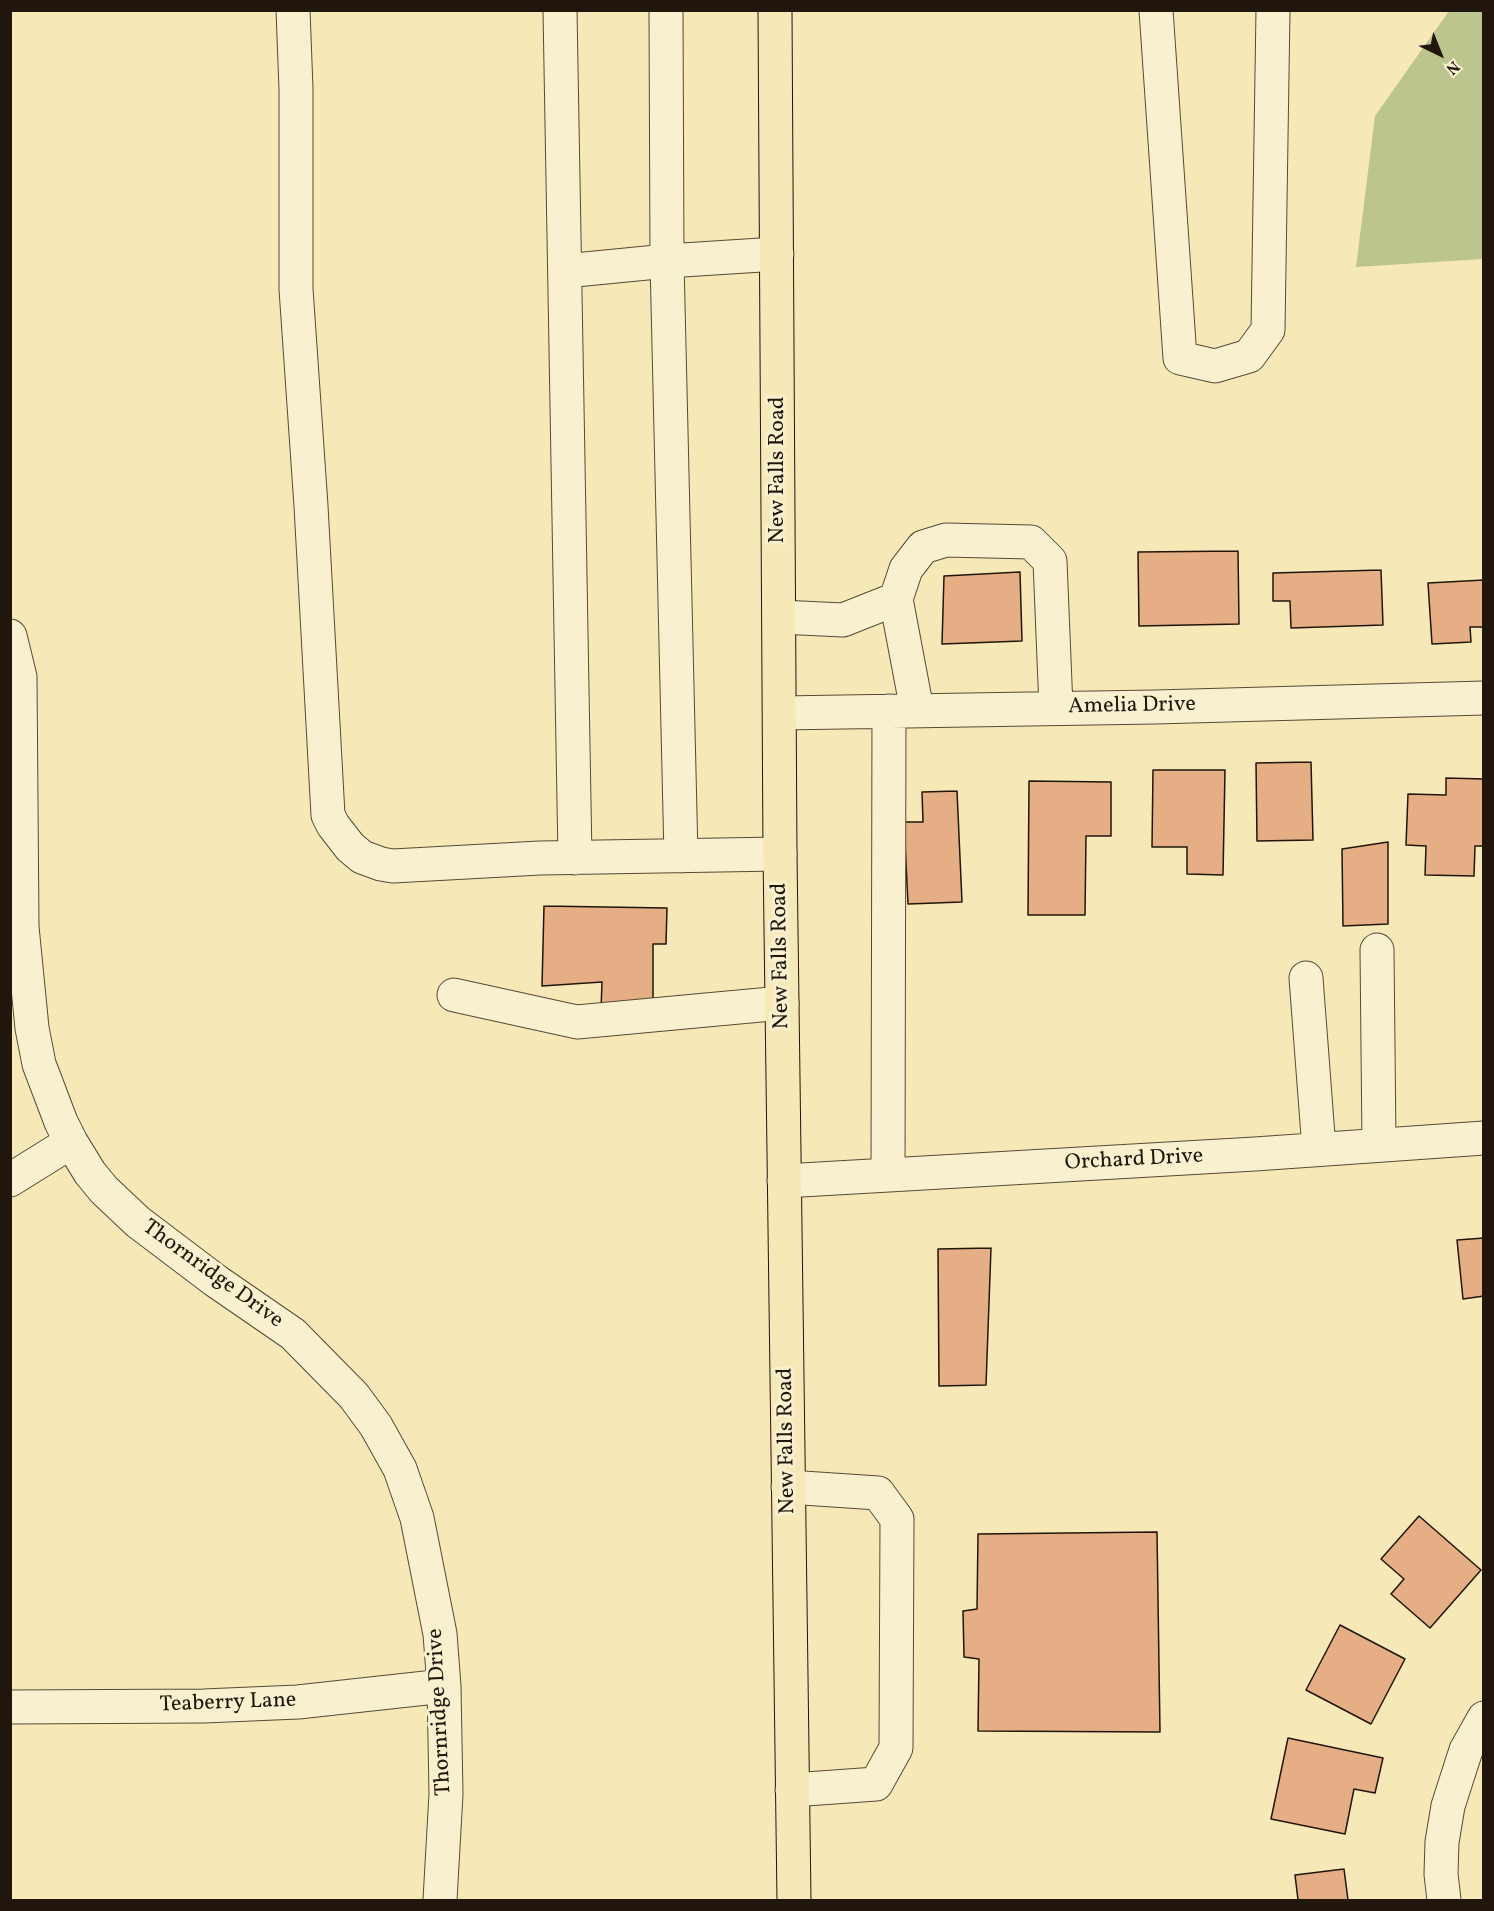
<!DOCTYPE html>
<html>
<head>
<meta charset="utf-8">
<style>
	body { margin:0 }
	#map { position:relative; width:1494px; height:1911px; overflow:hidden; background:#f6e8b7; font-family:Vollkorn,serif }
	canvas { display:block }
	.frame { position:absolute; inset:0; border:12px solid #20160b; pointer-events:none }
	.north { position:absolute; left:1410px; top:24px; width:60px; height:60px; -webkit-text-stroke:4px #f9f0d0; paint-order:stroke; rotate:137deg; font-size:16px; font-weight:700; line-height:24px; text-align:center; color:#20160b }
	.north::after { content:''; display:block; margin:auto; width:21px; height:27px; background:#20160b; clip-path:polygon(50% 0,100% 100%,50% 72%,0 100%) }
</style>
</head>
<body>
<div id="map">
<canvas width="1494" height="1911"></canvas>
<div class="frame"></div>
<div class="north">N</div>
</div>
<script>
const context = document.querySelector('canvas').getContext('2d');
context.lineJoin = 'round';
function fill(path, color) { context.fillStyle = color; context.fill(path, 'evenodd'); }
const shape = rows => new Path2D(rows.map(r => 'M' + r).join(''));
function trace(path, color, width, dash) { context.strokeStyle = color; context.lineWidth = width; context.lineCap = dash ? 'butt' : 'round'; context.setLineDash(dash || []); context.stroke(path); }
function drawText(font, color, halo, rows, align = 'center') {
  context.font = font + ' Vollkorn,serif'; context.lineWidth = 6; context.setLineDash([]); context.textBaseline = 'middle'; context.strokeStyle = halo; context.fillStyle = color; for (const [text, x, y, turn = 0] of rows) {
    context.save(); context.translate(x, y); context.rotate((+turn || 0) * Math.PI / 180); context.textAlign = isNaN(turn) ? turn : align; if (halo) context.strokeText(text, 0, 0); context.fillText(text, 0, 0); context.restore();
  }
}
const green = shape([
	[1449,11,1483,11,1483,259,1356,267,1375,116]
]);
const building = shape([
	[1238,551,1239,624,1139,626,1138,552,1238,551],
	[1381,570,1383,625,1291,628,1290,601,1273,601,1273,573,1381,570],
	[1020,572,1022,641,942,644,944,576,1020,572],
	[1484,580,1484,627,1470,627,1471,642,1432,644,1428,583,1484,580],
	[1311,762,1313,840,1257,841,1256,763,1311,762],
	[1153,770,1225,770,1223,875,1187,874,1187,847,1152,847,1153,770],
	[1446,778,1484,779,1484,846,1475,846,1474,876,1425,875,1426,846,1406,845,1408,794,1446,795,1446,778],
	[1029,781,1111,782,1111,836,1086,836,1085,915,1028,915,1029,781],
	[957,791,962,902,908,904,904,822,923,822,922,792,957,791],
	[1388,842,1388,924,1343,926,1342,849,1388,842],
	[544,906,667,908,666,944,653,944,653,1009,601,1010,602,982,542,986,544,906],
	[1484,1238,1484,1296,1463,1299,1457,1240,1484,1238],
	[991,1248,986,1385,939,1386,938,1249,991,1248],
	[1419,1516,1481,1570,1430,1628,1391,1594,1404,1579,1381,1559,1419,1516],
	[1157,1532,1160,1732,978,1731,979,1659,964,1657,963,1611,977,1609,978,1534,1157,1532],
	[1340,1625,1405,1659,1371,1724,1306,1690,1340,1625],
	[1288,1738,1383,1758,1375,1793,1354,1789,1345,1834,1271,1819,1288,1738],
	[1344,1869,1348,1900,1298,1900,1295,1875,1344,1869]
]);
const minor = shape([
	[293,10,296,89,296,289,311,506,328,815,333,825,350,847,362,857,381,864,393,866,540,858,780,854],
	[560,10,575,858],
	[666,10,667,261,681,856],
	[1156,10,1180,358,1215,366,1249,356,1268,330,1273,10],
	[565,271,667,261,777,254],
	[896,599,906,569,923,547,946,540,1031,542,1050,561,1056,708],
	[780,617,843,620,896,599,917,710],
	[10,636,20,677,22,927,32,1028,39,1064,61,1122,71,1142,90,1173,104,1190,138,1222,216,1281,293,1334,354,1396,376,1426,400,1469,417,1518,440,1634,444,1686,446,1794,440,1900],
	[781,713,1155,707,1484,698],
	[1377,950,1379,1145],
	[1306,978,1319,1149],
	[454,995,577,1022,782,1003],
	[888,1175,889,711],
	[10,1180,71,1142],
	[784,1181,1255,1154,1484,1138],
	[788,1487,878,1493,897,1519,896,1748,876,1784,792,1790],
	[10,1707,204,1706,298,1702,444,1686],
	[1444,1900,1441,1874,1442,1842,1448,1806,1466,1750,1484,1718]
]);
const major = shape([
	[775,10,780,854,794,1900]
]);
const streetNames = [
	["New Falls Road",779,470,-90],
	["Amelia Drive",1132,707,-1],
	["New Falls Road",782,956,-91],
	["Orchard Drive",1134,1161,-3],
	["Thornridge Drive",212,1275,36],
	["New Falls Road",788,1441,-91],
	["Teaberry Lane",228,1704,-2],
	["Thornridge Drive",441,1712,-93]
];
fill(green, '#bdc58e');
fill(building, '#e5ae85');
trace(building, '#20160b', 1.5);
trace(minor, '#564a36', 35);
trace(major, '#20160b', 35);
trace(minor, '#f9f0d0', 33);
trace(major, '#f6e8b7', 33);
drawText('22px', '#20160b', '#f9f0d0', streetNames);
</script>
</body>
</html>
